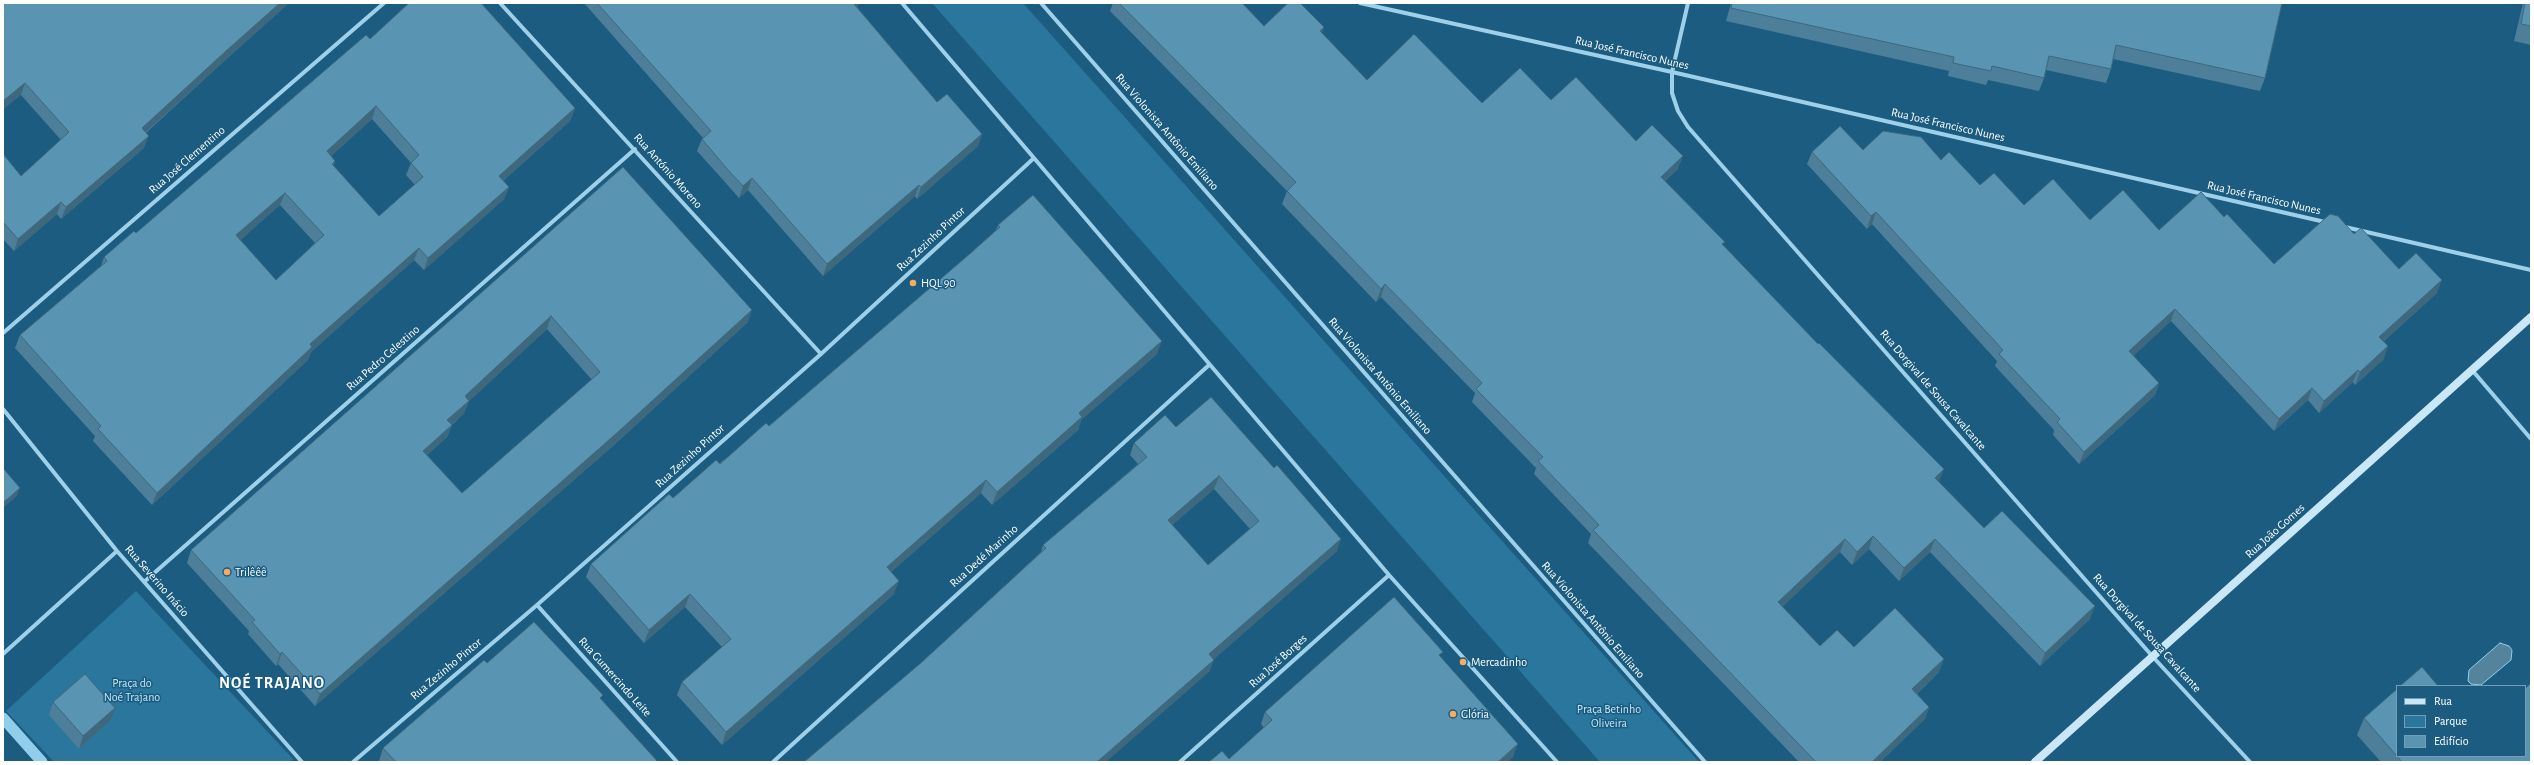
<!DOCTYPE html>
<html>
<head>
<meta charset="utf-8">
<style>
	body { margin:0 }
	#map { position:relative; width:2534px; height:765px; overflow:hidden; background:#1b5c80; font-family:"Alegreya Sans",sans-serif }
	canvas { display:block }
	.frame { position:absolute; inset:0; border:4px solid #fff; pointer-events:none }
	.legend { position:absolute; left:2396px; top:685px; width:130px; height:72px; box-sizing:border-box; background:#1b5c80; border:1px solid #769db3; margin:0; padding:5px 7px; list-style:none; font-size:12px; color:#fff }
	.legend li { display:flex; align-items:center; gap:8px; height:20px }
	.legend b { width:20px; border:1px solid #769db3 }
</style>
</head>
<body>
<div id="map">
<canvas width="2534" height="765"></canvas>
<div class="frame"></div>
<ul class="legend">
<li><b style="height:5px;background:#cae7f7"></b>Rua</li>
<li><b style="height:11px;background:#2a769d"></b>Parque</li>
<li><b style="height:11px;background:#5994b3"></b>Edifício</li>
</ul>
</div>
<script>
const context = document.querySelector('canvas').getContext('2d');
context.lineJoin = 'round';
function fill(path, color) { context.fillStyle = color; context.fill(path, 'evenodd'); }
const shape = rows => new Path2D(rows.map(r => 'M' + r).join(''));
function trace(path, color, width, dash) { context.strokeStyle = color; context.lineWidth = width; context.lineCap = dash ? 'butt' : 'round'; context.setLineDash(dash || []); context.stroke(path); }
function drawText(font, color, halo, rows, align = 'center') {
  context.font = font + ' "Alegreya Sans",sans-serif'; context.lineWidth = 3; context.setLineDash([]); context.textBaseline = 'middle'; context.strokeStyle = halo; context.fillStyle = color; for (const [text, x, y, turn = 0] of rows) {
    context.save(); context.translate(x, y); context.rotate((+turn || 0) * Math.PI / 180); context.textAlign = isNaN(turn) ? turn : align; if (halo) context.strokeText(text, 0, 0); context.fillText(text, 0, 0); context.restore();
  }
}
const green = shape([
	[932,3,1023,3,1699,762,1600,762],
	[136,591,293,759,290,762,54,762,6,711]
]);
const water = shape([
	[2500,643,2509,646,2512,650,2511,660,2481,685,2471,684,2468,681,2469,670,2500,643]
]);
const stream = shape([
	[3,718,42,762]
]);
const street = shape([
	[500,3,821,354],
	[902,3,1389,575,1557,762],
	[1041,3,1705,762],
	[1360,3,1672,72,2325,222],
	[1688,3,1672,72,1672,93,1678,111,1688,127,2153,657,2250,762],
	[2345,227,2531,270],
	[3,333,384,3],
	[2472,370,2531,439],
	[3,409,117,551,302,762],
	[144,582,635,149],
	[537,605,677,762],
	[3,654,117,551],
	[353,762,537,605,821,354,1034,158],
	[773,762,1209,365],
	[1180,762,1389,575]
]);
const secondary = shape([
	[2035,762,2531,317]
]);
const wall = shape([
	[3,3,289,3,222,63,146,133,144,148,61,219,57,214,14,251,3,239,3,154,21,176,61,140,21,95,3,109],
	[584,3,859,3,857,7,937,102,982,134,978,146,917,199,915,196,823,276,748,190,739,198,724,181,697,151,702,139,703,138],
	[1113,3,1242,3,1264,26,1324,27,1322,33,1367,80,1482,103,1551,100,1636,141,1678,169,1665,181,1939,482,1984,528,2090,619,2040,666,1930,552,1899,581,1869,549,1852,565,1840,552,1782,607,1820,646,1854,647,1939,672,1917,694,1929,707,1925,719,1880,762,1799,762,1588,543,1591,534,1534,474,1536,468,1472,402,1475,393,1381,297,1376,302,1282,204,1287,191,1110,11],
	[1731,3,2282,3,2265,78,2260,91,2113,59,2111,69,2106,83,2046,70,2044,78,2039,91,1988,80,1986,85,1948,76,1949,71,1726,21],
	[2523,3,2531,3,2531,45,2514,41],
	[370,39,575,108,570,121,503,181,509,187,504,199,424,270,414,260,311,352,308,360,152,505,93,441,95,436,15,348,20,335,101,266,104,257,136,233],
	[372,119,411,163,406,175,415,185,379,216,333,166,335,161,331,156],
	[280,205,315,243,276,280,240,240],
	[1863,150,1941,160,1980,185,2024,205,2090,220,2159,230,2224,217,2274,264,2354,234,2399,269,2437,293,2384,341,2384,359,2355,385,2353,382,2319,413,2308,400,2274,431,2171,321,2133,356,2159,383,2155,395,2079,464,2053,435,2054,430,1995,366,1997,361,1872,224,1867,229,1807,164,1812,152],
	[623,167,748,322,614,445,315,706,278,664,276,666,248,634,249,631,187,563,191,550],
	[547,329,592,380,462,493,427,455,447,437,452,425,464,413,469,401],
	[998,225,1157,354,1081,420,1078,430,992,505,981,493,891,572,894,594,722,745,677,695,682,682,722,647,685,607,644,643,586,577,591,564,673,498,769,426,972,252,996,230],
	[1176,427,1337,551,1214,659,1209,672,922,662,1041,552,1043,545,1138,464,1130,455,1134,443],
	[1214,489,1250,529,1208,565,1172,525],
	[1441,657,1513,757,1507,762,1209,762,1229,759,1264,728,1261,724,1265,712],
	[487,663,601,699,658,762,380,762,379,761,383,748],
	[53,702,111,720,79,749,49,715],
	[2364,718,2531,762,2381,762,2357,735]
]);
const shadedWall = shape([
	[280,3,289,3,222,63,137,140,142,128,226,51],
	[855,3,859,3,856,10,854,4],
	[1324,27,1320,40,1320,31],
	[25,83,21,95,3,109,3,101],
	[376,106,372,119,322,164,327,151],
	[575,108,570,121,494,189,499,176],
	[982,134,978,146,917,199,921,187],
	[149,136,144,148,61,219,66,207],
	[1683,156,1678,169,1656,190,1661,177],
	[752,178,748,190,739,198,743,186],
	[919,185,915,196,823,276,827,264],
	[509,187,504,199,424,270,428,258],
	[285,193,280,205,232,248,236,235],
	[61,202,57,214,14,251,18,239],
	[1876,212,1872,224,1867,229,1871,216],
	[419,248,414,260,311,352,308,360,152,505,157,493,310,344],
	[2442,280,2437,293,2375,349,2379,337],
	[1385,284,1381,297,1376,302,1381,289],
	[2175,309,2171,321,2125,364,2129,351],
	[752,310,748,322,614,445,315,706,320,694],
	[551,316,547,329,469,401,464,413,443,433,447,420,465,396],
	[1162,341,1157,354,1081,420,1078,430,992,505,997,492,1079,413],
	[2388,346,2384,359,2355,385,2360,372],
	[2358,370,2353,382,2319,413,2324,401],
	[2159,383,2155,395,2079,464,2084,452],
	[2312,388,2308,400,2274,431,2279,419],
	[452,425,447,437,419,463,423,451],
	[1944,469,1939,482,1930,490,1935,478],
	[1219,476,1214,489,1164,532,1168,520],
	[986,480,981,493,882,580,887,567],
	[20,488,17,496,3,508,3,503],
	[1873,536,1869,549,1852,565,1857,552],
	[1341,539,1337,551,1205,667,1209,654],
	[1845,539,1840,552,1774,615,1778,602],
	[1935,539,1930,552,1899,581,1904,568],
	[899,581,894,594,722,745,726,732],
	[690,594,685,607,644,643,649,630],
	[2095,606,2090,619,2040,666,2045,653],
	[282,652,278,664,276,666,280,654],
	[1944,659,1939,672,1908,702,1912,689],
	[1214,660,1209,672,1106,762,1097,762],
	[1929,707,1925,719,1880,762,1872,762],
	[115,708,111,720,79,749,83,736],
	[1518,744,1513,757,1507,762,1498,762]
]);
const building = shape([
	[3,3,280,3,226,51,142,128,149,136,66,207,61,202,18,239,3,222,3,154,21,176,69,132,25,83,3,101,3,3],
	[409,3,481,3,575,108,499,176,509,187,428,258,419,248,310,344,312,347,157,493,98,429,101,426,20,335,107,261,104,257,134,231,136,233,366,35,370,39,409,3],
	[376,106,419,155,411,163,423,177,379,216,332,164,335,161,327,151,376,106],
	[285,193,324,235,276,280,236,235,285,193],
	[597,3,855,3,854,4,937,102,947,94,982,134,921,187,919,185,827,264,752,178,743,186,728,170,702,139,711,131,597,3],
	[1119,3,1242,3,1264,26,1288,3,1300,3,1324,27,1320,31,1367,80,1414,34,1482,103,1520,68,1551,100,1576,77,1636,141,1652,125,1683,156,1661,177,1725,242,1722,244,1818,344,1819,343,1944,469,1935,478,1984,528,2002,511,2095,606,2045,653,1935,539,1904,568,1873,536,1857,552,1845,539,1778,602,1820,646,1837,630,1854,647,1895,608,1944,659,1912,689,1929,707,1872,762,1816,762,1593,530,1599,525,1538,461,1543,457,1476,389,1482,383,1385,284,1381,289,1287,191,1296,182,1119,3],
	[1732,3,2282,3,2265,78,2116,45,2111,69,2049,56,2044,78,1992,66,1991,71,1953,63,1954,57,1731,8,1732,3],
	[2525,3,2531,3,2531,26,2521,24,2525,3],
	[1840,126,1863,150,1883,131,1921,137,1941,160,1949,152,1980,185,1994,173,2024,205,2053,179,2090,220,2123,190,2159,230,2201,192,2224,217,2227,214,2274,264,2330,214,2338,216,2354,234,2361,228,2399,269,2416,253,2442,280,2379,337,2388,346,2360,372,2358,370,2324,401,2312,388,2279,419,2175,309,2129,351,2159,383,2084,452,2057,422,2060,419,1999,354,2003,350,1876,212,1871,216,1812,152,1840,126],
	[623,167,752,310,618,432,320,694,282,652,280,654,252,622,255,620,191,550,623,167],
	[551,316,600,372,462,493,423,451,452,425,447,420,469,401,465,396,551,316],
	[1033,195,1162,341,1079,413,1082,417,997,492,986,480,887,567,899,581,726,732,682,682,731,639,690,594,649,630,591,564,669,494,673,498,716,460,720,464,766,423,769,426,972,252,1000,227,998,225,1033,195],
	[1211,397,1274,468,1277,465,1341,539,1209,654,1214,660,1097,762,804,762,922,662,1046,548,1043,545,1147,457,1134,443,1165,415,1176,427,1211,397],
	[1219,476,1259,521,1208,565,1168,520,1219,476],
	[3,468,20,488,3,503,3,468],
	[1394,597,1443,652,1439,655,1518,744,1498,762,1209,762,1222,751,1229,759,1272,720,1265,712,1394,597],
	[534,622,603,695,600,698,658,762,396,762,383,748,484,660,487,663,534,622],
	[2422,667,2438,686,2400,686,2422,667],
	[85,674,115,708,83,736,53,702,85,674],
	[2531,683,2531,762,2402,762,2364,718,2397,689,2397,756,2525,756,2525,689,2531,683]
]);
const markers = [
	[913,283,4,"#fbab5b"],
	[227,572,4,"#fbab5b"],
	[1463,662,4,"#fbab5b"],
	[1453,714,4,"#fbab5b"]
];
const streetNames = [
	["Rua José Francisco Nunes",1632,53,13],
	["Rua José Francisco Nunes",1948,125,13],
	["Rua Violonista Antônio Emiliano",1167,132,49],
	["Rua José Clementino",187,160,-41],
	["Rua António Moreno",668,171,48],
	["Rua José Francisco Nunes",2264,198,13],
	["Rua Zezinho Pintor",931,239,-43],
	["Rua Pedro Celestino",383,358,-41],
	["Rua Violonista Antônio Emiliano",1380,376,49],
	["Rua Dorgival de Sousa Cavalcante",1933,390,49],
	["Rua Zezinho Pintor",690,456,-42],
	["Rua João Gomes",2275,531,-42],
	["Rua Dedé Marinho",984,556,-42],
	["Rua Severino Inácio",157,581,49],
	["Rua Violonista Antônio Emiliano",1593,620,49],
	["Rua Dorgival de Sousa Cavalcante",2147,633,48],
	["Rua José Borges",1278,661,-42],
	["Rua Zezinho Pintor",446,669,-40],
	["Rua Gumercindo Leite",615,677,48]
];
const poiNames = [
	["HQL 90",921,283],
	["Trilêêê",235,572],
	["Mercadinho",1471,662],
	["Glória",1461,714]
];
const parkNames = [
	["Praça do",132,683],
	["Noé Trajano",132,697],
	["Praça Betinho",1609,709],
	["Oliveira",1609,723]
];
const districtNames = [
	["NOÉ TRAJANO",272,683]
];
fill(green, '#2a769d');
fill(water, '#54849d');
trace(water, '#91ceec', 1);
trace(stream, '#91ceec', 11);
trace(street, '#9ed0ea', 4);
trace(secondary, '#cae7f7', 8);
fill(wall, '#4d7f9a');
fill(shadedWall, '#3e687d');
fill(building, '#5994b3');
trace(building, '#3e687d', 1);
for (const [x, y, r, color] of markers) { const dot = new Path2D(); dot.arc(x, y, r, 0, 2 * Math.PI); context.fillStyle = color; context.fill(dot); trace(dot, '#1b5c80', 1.5); }
drawText('12px', '#fff', '#1b5c80', streetNames);
drawText('12px', '#fff', '#1b5c80', poiNames, 'left');
drawText('12px', '#c3e6f7', '#1b5c80', parkNames);
context.letterSpacing = '1px';
drawText('bold 16px', '#fff', '#1b5c80', districtNames);
context.letterSpacing = '0px';
</script>
</body>
</html>
